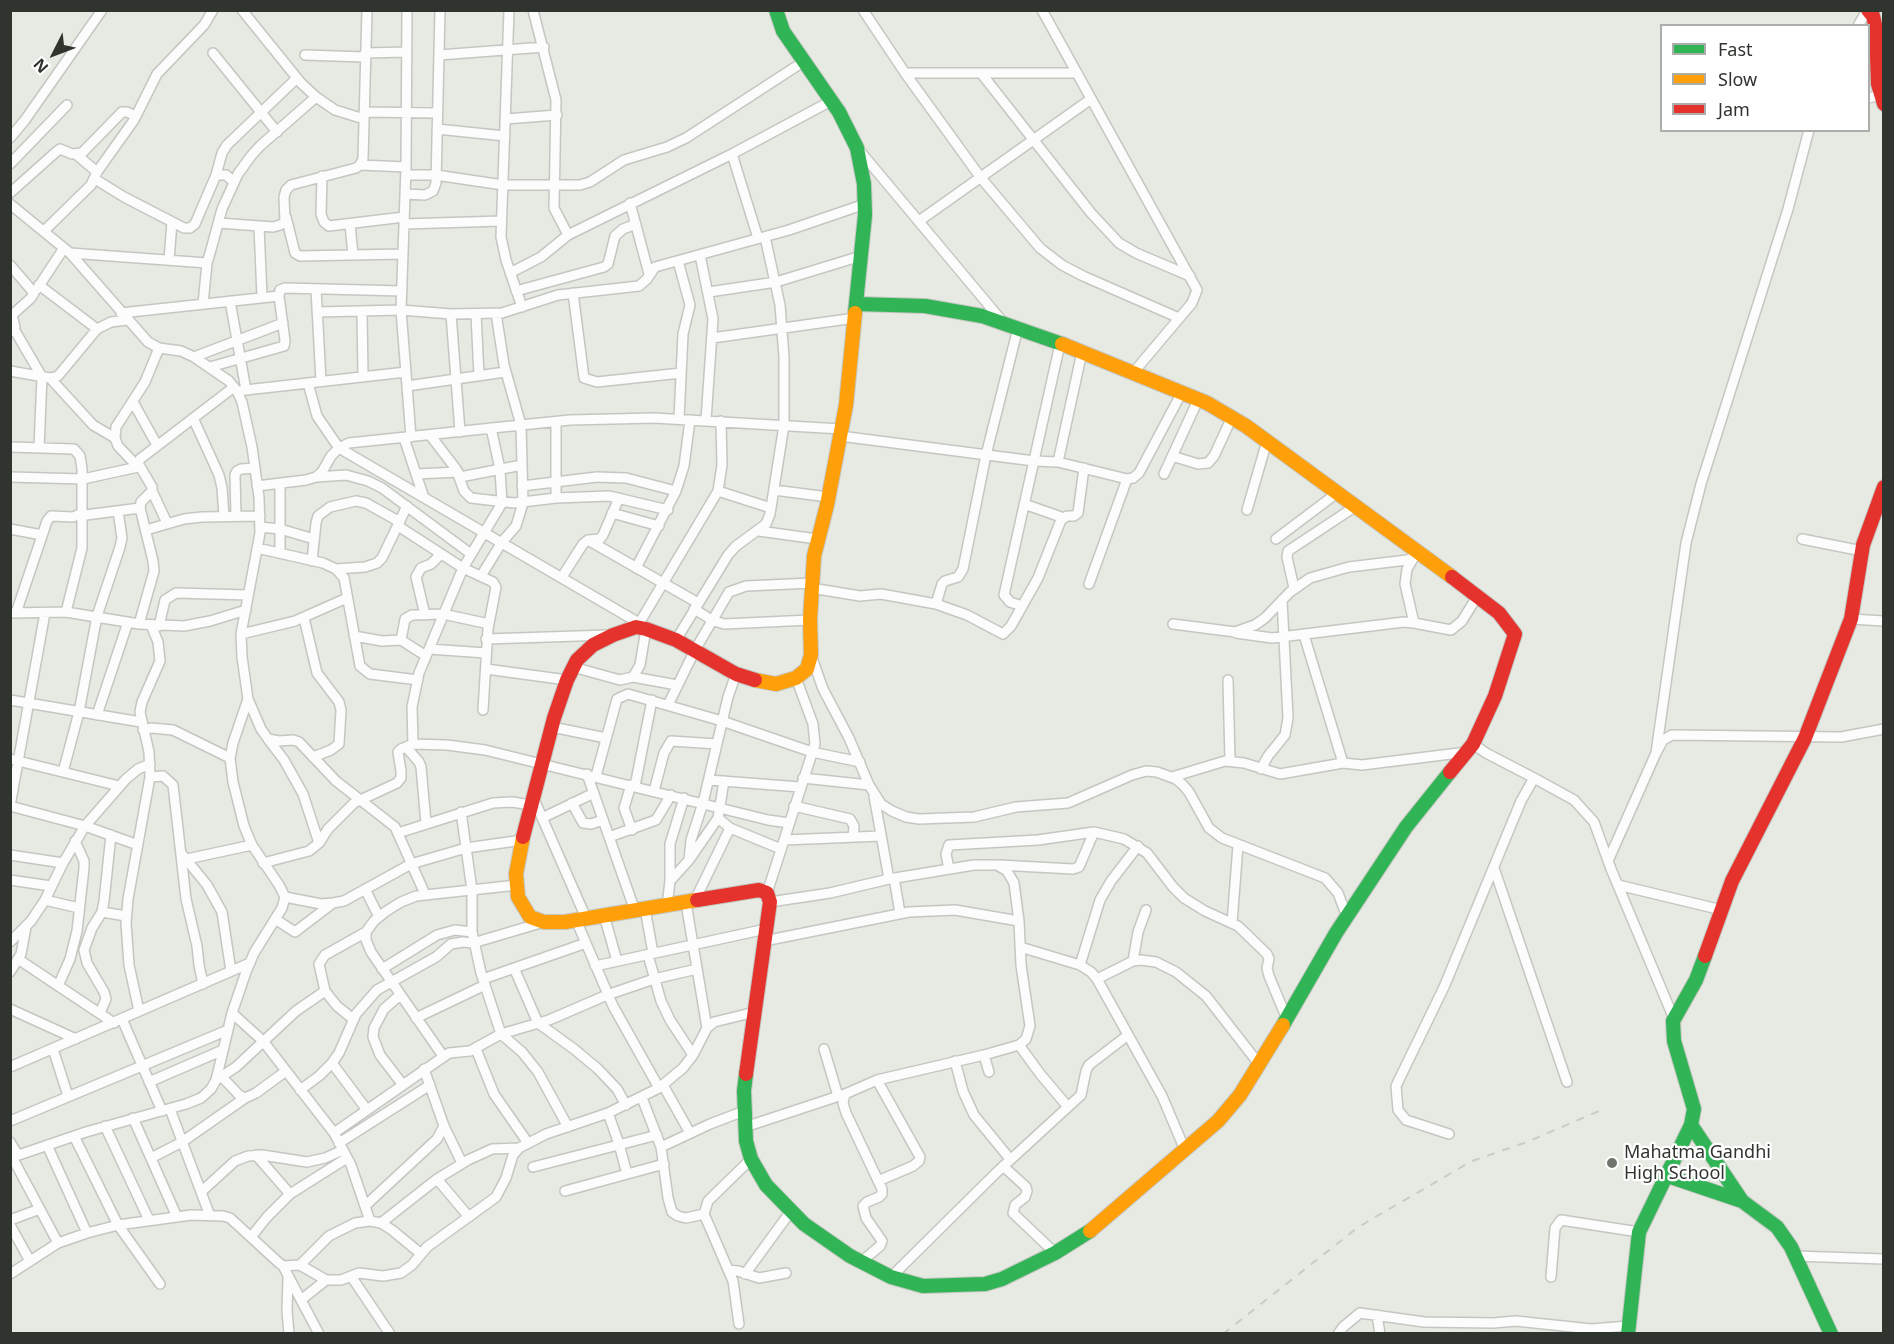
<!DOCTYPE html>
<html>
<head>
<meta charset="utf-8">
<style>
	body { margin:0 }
	#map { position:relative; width:1894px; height:1344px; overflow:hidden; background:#e6eae2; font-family:"Noto Sans",sans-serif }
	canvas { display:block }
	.frame { position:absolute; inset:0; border:12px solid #30342e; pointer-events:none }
	.legend { position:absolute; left:1660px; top:24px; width:210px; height:108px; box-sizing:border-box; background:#fff; border:2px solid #acaeab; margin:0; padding:8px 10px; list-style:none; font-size:18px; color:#30342e }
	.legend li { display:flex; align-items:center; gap:12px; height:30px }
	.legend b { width:30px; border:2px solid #acaeab }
	.north { position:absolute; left:24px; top:24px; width:60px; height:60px; -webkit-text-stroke:4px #fff; paint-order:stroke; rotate:228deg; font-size:16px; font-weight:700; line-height:24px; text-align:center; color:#30342e }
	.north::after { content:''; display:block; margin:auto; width:21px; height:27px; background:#30342e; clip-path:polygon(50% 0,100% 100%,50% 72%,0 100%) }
</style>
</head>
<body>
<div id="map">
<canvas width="1894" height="1344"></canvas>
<div class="frame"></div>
<ul class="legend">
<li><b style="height:8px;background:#30b455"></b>Fast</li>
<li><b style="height:8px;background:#ff9f0a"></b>Slow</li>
<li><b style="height:8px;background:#e5322d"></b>Jam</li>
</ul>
<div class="north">N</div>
</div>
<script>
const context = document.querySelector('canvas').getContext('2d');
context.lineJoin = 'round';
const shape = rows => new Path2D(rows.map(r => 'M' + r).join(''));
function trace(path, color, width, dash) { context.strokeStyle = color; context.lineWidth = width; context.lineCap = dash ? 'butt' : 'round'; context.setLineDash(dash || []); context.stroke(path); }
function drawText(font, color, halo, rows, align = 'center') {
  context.font = font + ' "Noto Sans",sans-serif'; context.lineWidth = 4.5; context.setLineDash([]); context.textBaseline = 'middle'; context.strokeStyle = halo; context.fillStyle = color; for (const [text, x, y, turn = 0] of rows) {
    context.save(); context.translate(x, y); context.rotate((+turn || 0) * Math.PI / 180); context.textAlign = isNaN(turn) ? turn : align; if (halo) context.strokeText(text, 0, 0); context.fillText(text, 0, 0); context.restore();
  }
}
const street = shape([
	[242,10,301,83,316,97,335,110,364,119],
	[407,10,406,167,401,310,411,437],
	[509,10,501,237,506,260,522,307],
	[533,10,556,100,554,208,568,235],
	[863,10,905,73,981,178,1040,248,1062,265,1083,276,1179,318],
	[1042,10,1197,290,1192,303,1133,373],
	[1858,26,1867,10],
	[213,53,277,132],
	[365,53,406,52],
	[305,55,365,57],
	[439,55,544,47],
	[905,73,1077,73],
	[981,73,1091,213,1119,243,1136,253,1190,276],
	[1868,98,1881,95],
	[364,112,437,113],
	[505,119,557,115],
	[437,129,505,136],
	[10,138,25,120,102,10],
	[859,150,1002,321],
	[732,154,758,238],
	[77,155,97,172],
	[10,164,67,105],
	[360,165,406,167],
	[216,175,222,153,227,145,297,78],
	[406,175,436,175,503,185,580,185,590,182,624,160,667,147,686,138,803,62],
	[322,176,321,214,324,222,329,226,404,217],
	[95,179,124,197,184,228,190,228,195,224,216,175,226,175,234,182],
	[10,193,56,152,60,149,72,154,82,153,122,112,127,112,136,116],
	[405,194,425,195,433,191,436,183,440,10],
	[630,203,649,274],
	[10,204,70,253,148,342,159,348,181,351,194,357,229,381,237,391,242,402,252,447,259,497,260,533,241,634,242,657,248,699,233,743,230,758,233,782,244,826,252,845,279,885,285,897,282,908,254,953,246,972,232,1013,216,1080,211,1089,201,1098,186,1104,86,1132,10,1158],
	[286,217,295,253,300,256,403,254],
	[919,221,1091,99],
	[219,223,273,227,280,225,285,222,284,197,286,190,291,185,356,168,360,165,363,159,367,10],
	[350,224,353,255],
	[404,224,501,221],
	[259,226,262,297],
	[44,231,91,185,97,172,134,120,157,74,204,25,213,10],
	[70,253,207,263],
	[700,255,713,319,706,420],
	[169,260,172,222],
	[678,261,690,305,683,334,679,419],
	[10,265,34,293,31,298,12,315,15,327,10,332],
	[510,273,541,257,568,235,732,154,831,101],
	[39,285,97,329],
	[37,289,64,248],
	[316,289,321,381],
	[516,291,604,267,608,264,615,236,623,229,636,224],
	[709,292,776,282,861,256],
	[573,293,584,378,597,382,681,373],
	[230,301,246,390],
	[203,304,207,263,212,246,222,209,238,174,251,156,260,146,316,97],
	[362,311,363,377],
	[317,312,401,310,451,314,502,313,558,295,639,286,647,279,655,267,789,230,865,204],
	[121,313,279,296],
	[451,314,460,432],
	[476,314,479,376],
	[14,329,42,377,39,448],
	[712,338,855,318],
	[194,357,283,323],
	[210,367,284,346,285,341,279,296,280,290,285,288,402,291],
	[10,371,50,378,58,376,97,329,111,322,127,320],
	[50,378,93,425,115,438],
	[308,383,317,416,339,448,639,623],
	[407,386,505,372],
	[237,391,406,372],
	[133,402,157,445],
	[193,418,219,475,222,488,224,516],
	[430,435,456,469,464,491,471,498,514,503,556,498,609,496,668,510],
	[840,436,1034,461,1058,462,1127,479,1133,478,1139,473,1181,394],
	[404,438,423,495],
	[10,447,74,449,80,456,82,469,82,513,73,517,51,516,47,521,16,613],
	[1172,456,1198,464,1208,463,1214,456,1232,417],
	[1058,462,1082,352],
	[138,467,118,446,115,438,116,427,145,382,159,348],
	[416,474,458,472],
	[1164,474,1198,400],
	[10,477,83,479,138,467],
	[316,477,346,475,368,481,382,488,471,554],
	[460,477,522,465],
	[257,486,306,480,316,477,322,472,331,456,339,448,349,443,521,425,570,420,654,418,841,429],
	[522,486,597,477,626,478,676,491],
	[774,490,828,497],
	[152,491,167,523],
	[718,491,771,508],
	[556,498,556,422],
	[1024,504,1064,518],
	[1247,510,1267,441],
	[612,513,659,526],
	[78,516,140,508],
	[236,516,235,475,237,471,241,469,255,468],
	[398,526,463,568,493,582,496,587,488,629,483,710],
	[260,527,280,529,314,539],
	[10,529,42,535],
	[146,530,184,519,202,517,260,516],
	[759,531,817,539],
	[1276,539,1337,493],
	[1802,539,1862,551],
	[588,540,698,603],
	[257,548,323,563,336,569,344,578,360,666,370,674,418,680],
	[280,553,280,483],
	[1414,557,1407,569,1405,584,1414,623],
	[312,561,316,523,318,516,330,507,356,501,366,503,400,522],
	[636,568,676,491,684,466,690,420],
	[336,569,365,567,377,563,382,558,407,506],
	[481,576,502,542,516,526,523,503,521,425,504,365,496,313],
	[562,577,583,544,588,540,600,539,603,535,619,498],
	[1089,584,1127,479],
	[811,588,860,596,881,594,936,604,967,615,1003,634,1011,626,1038,578,1061,520,1067,516,1074,516,1078,513,1084,468],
	[1294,588,1287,557,1288,551,1356,506],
	[936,604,942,584,945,581,958,577,963,569,986,455,1018,328],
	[1022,606,1010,602,1004,595,1060,344],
	[694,609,712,620,724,624,810,620],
	[66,612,82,548,82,515],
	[10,613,66,612,139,624,184,626,210,621,246,610],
	[45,613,10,806,85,826,138,845],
	[425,615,416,577,421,568,431,564,441,554],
	[304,618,317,673,339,702,341,710,339,744,331,750,313,757],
	[1851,619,1884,621],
	[139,624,154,571,153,561,140,508,141,502,152,491,152,487,138,463,140,459,234,387],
	[1173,624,1235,632,1255,625,1265,618,1290,592,1310,578,1349,567,1407,560,1414,557,1418,552],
	[159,626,165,600,176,593,248,595],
	[637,627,718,491,722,465,721,421],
	[1236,633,1272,638,1404,622,1414,623,1451,630,1462,621,1478,595],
	[241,634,295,621,347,598],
	[1304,635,1343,763],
	[354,636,382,641,401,640,426,656],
	[486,639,608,635],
	[401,640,405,619,412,615,443,614,489,624],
	[676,640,728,555,736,546,766,524,770,514,784,425,784,357,780,305,765,237],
	[429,649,486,653],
	[811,655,823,689,849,738,869,785,881,804,892,811,906,817,919,819,974,817,1016,807,1068,803,1132,775,1146,771,1157,772,1176,779,1183,785,1189,792,1209,828,1222,838,1325,878,1338,893,1347,917],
	[573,667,620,680,633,677,640,665,646,629],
	[486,669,567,680],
	[633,677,677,685],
	[1228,680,1230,761],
	[248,699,261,729,268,739,279,741,293,740,299,742,336,781,395,827,425,894],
	[10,700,141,722],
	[668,705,695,650,729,592,746,586,812,583],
	[97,715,128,622],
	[552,727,606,738],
	[143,730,151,728,173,730,230,758],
	[268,739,284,760,303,794,319,843],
	[413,744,412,707,419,673,463,568,502,503,500,469,491,428],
	[1473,744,1486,753,1534,778],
	[406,747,419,762,421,767,426,823],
	[1656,753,1686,543,1701,484,1788,209,1809,130],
	[10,759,119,786],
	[1261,769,1268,756,1285,735,1288,718,1282,600],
	[63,772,79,712,97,616,120,547,122,538,118,511],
	[587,774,635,911],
	[596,776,617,699,628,694,722,721,812,752,860,762],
	[150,777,163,776,173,785,186,899,197,946,199,965,203,984],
	[1172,777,1225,761,1244,763,1280,774,1343,763,1362,765,1467,752],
	[803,778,869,785],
	[709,780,800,787],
	[724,781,718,818,730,828,781,849],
	[631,785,624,808,632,830],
	[635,786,652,700],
	[654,791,664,753,671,741,717,744],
	[874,796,889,879],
	[533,797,586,918],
	[572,803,583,823,591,824,603,820],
	[794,806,850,819,854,826,853,837],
	[461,812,472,890,472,932,481,973,501,1034,522,1052,538,1072,568,1127],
	[542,818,594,793],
	[398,833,493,803,512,802,531,805],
	[609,837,656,820,671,795],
	[784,840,881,836],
	[181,853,207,885,222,912,231,971],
	[10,855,63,863],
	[187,859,252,845],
	[689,860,691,840,703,803,728,697,736,674],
	[1608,861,1656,753,1663,740,1672,735,1841,737,1884,729],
	[263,863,309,851,319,843,328,829,354,803,397,783,401,778,401,771,398,752,401,749,413,744,447,745,485,750,768,820,789,823],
	[999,865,1073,869,1079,867,1094,832],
	[1494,868,1567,1082],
	[949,869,946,854,949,845,1038,840,1094,832,1124,839,1147,853,1173,887,1184,898,1205,911,1238,926,1267,954,1269,959,1267,968,1269,976,1287,1019],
	[894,878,900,913],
	[10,880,51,886],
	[670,881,670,844,684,798],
	[1618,885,1722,910],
	[365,889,379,917],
	[767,893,815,744,813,724,796,678],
	[285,897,321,904,333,903,344,901,411,864,466,848,523,840],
	[45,900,79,908],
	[694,902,730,828],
	[770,902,830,893,889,879,974,865,997,865,1007,871,1014,883,1019,921,1021,965,1030,1026,1026,1039,1019,1045,984,1055,877,1080,845,1094,843,1103,846,1113,882,1189,882,1194,879,1197,867,1202,863,1206,866,1218,882,1241,880,1246,861,1262],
	[686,903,707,1028],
	[667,906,670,881,689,860,718,818],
	[645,909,653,953],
	[102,912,126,916],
	[604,915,617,961],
	[275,919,295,932,333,903],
	[576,920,613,1006,659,1088],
	[1232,923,1238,845],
	[764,941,909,912,955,910,1019,921],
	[10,942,31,921,45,900,63,863,85,826,126,779,138,769,150,764],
	[1020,947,1080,965,1091,972,1097,979,1162,1096,1185,1150],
	[648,955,661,1001,670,1020,693,1055],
	[18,959,114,1023],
	[1133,961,1138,932,1146,910],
	[1080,965,1100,900,1111,881,1138,846],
	[595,966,766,929],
	[514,968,538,1023,574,1049,598,1069,617,1089,626,1105],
	[382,969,437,935,455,930,472,932],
	[10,972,21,954,26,927],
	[483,979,586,943],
	[1097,979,1133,961,1141,960,1156,962,1176,972,1206,996,1259,1064],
	[58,986,70,959,77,931,84,868,84,861,75,841],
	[400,995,384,1009,374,1028,373,1037,380,1055,403,1085],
	[10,1009,76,1039],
	[139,1011,129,965,126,923,128,899,150,777,149,752,140,712,142,702,160,661,158,642,151,625],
	[100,1013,106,999,104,992,87,963,84,950,92,928,102,912,104,901,111,835],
	[232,1013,263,1041,334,1133,351,1165,370,1221],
	[416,1018,485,985],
	[122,1019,162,1111],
	[353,1019,337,1006,325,991,319,964,325,955,366,932],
	[1019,1045,1041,1075,1068,1107],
	[53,1049,68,1096],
	[476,1049,494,1094,528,1143],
	[824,1049,838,1096],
	[984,1055,989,1072],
	[443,1056,371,952,366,940,366,932,374,921,385,912,401,902,416,896,517,885],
	[955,1061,963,1091,974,1115,1010,1159],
	[332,1063,367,1110],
	[10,1067,250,963],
	[222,1077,239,1095,245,1098,256,1093,286,1071],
	[216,1080,236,1067,296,1011,325,991],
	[877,1080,920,1157,919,1161,913,1166,878,1181],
	[149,1082,223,1050],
	[663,1085,690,1133],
	[300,1090,319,1076,332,1063,339,1053,356,1014,377,990,436,957,451,944,463,942,473,943,544,922],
	[642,1098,661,1147,668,1198,672,1212,678,1216,686,1218,704,1214],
	[170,1109,210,1216],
	[608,1113,619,1144,627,1174],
	[133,1118,177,1217],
	[10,1121,228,1030],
	[105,1126,149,1220],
	[444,1126,462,1163],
	[745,1127,845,1094],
	[334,1133,449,1053,470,1051,501,1034,549,1020,607,995,654,979,697,969],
	[1449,1134,1406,1120,1398,1110,1396,1086,1444,987,1521,801,1534,778,1574,800,1594,822,1611,869,1674,1019],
	[74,1136,118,1225,160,1284],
	[10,1142,18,1155],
	[339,1143,430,1085],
	[47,1145,87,1233],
	[661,1147,710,1124,744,1111],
	[256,1155,290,1194],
	[12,1157,58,1243],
	[151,1158,182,1142,245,1098],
	[1003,1166,1026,1187,1027,1191,1025,1197,1015,1205,1013,1213,1055,1253],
	[533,1167,657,1135],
	[437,1179,469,1217],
	[565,1191,664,1164],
	[201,1192,235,1161,248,1156,262,1155,307,1162,325,1158,343,1150],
	[365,1206,437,1139,444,1126,424,1069],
	[10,1220,40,1209],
	[381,1223,437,1179,468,1160,492,1149,519,1148],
	[10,1225,30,1261],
	[251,1237,267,1217,290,1194,347,1158],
	[1795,1256,1884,1259],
	[300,1265,329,1236,355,1223,370,1221,381,1223,392,1230,420,1253],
	[283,1266,319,1334],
	[728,1270,738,1271,759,1278,786,1273],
	[10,1274,58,1243,87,1233,118,1225,191,1215,223,1216,230,1218,278,1262,283,1266,300,1265,326,1280,341,1280,359,1273,383,1276,401,1273,412,1265,427,1247,496,1197,506,1178,513,1155,519,1148,546,1134,608,1113,659,1088,683,1068,693,1055,707,1028,714,1022,755,1012],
	[745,1274,791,1211],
	[351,1276,390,1334],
	[891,1277,996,1173,1081,1095,1086,1071,1089,1065,1128,1035],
	[1551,1277,1555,1228,1561,1220,1639,1232],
	[288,1278,287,1311,289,1334],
	[301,1300,326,1280],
	[1377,1315,1380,1334],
	[739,1324,733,1281,704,1214,708,1201,751,1159],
	[1338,1334,1343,1327,1360,1313,1424,1322,1493,1323,1516,1321,1591,1329,1629,1326]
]);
const fast = shape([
	[776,10,783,31,839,112,857,148,864,184,865,215,855,313],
	[857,304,925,306,982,316,1062,344],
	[1283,1025,1336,933,1406,827,1450,772],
	[746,1074,744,1091,746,1141,751,1159,766,1185,804,1224,850,1256,891,1277,923,1286,985,1284,1002,1279,1055,1253,1090,1231],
	[1691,1125,1742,1201,1777,1227,1791,1247,1831,1334],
	[1665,1175,1742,1201],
	[1628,1334,1639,1232,1691,1125,1694,1109,1674,1041,1673,1021,1696,980,1705,956]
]);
const slow = shape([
	[1062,344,1207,403,1246,426,1452,577],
	[755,680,776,684,796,678,807,669,811,655,810,620,814,556,827,505,846,405,855,313],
	[523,837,516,874,518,897,530,917,544,922,565,922,697,900],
	[1090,1231,1218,1121,1240,1095,1283,1025]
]);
const jam = shape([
	[1868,10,1873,16,1876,29,1878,84,1884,104],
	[1450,772,1473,744,1495,696,1515,634,1499,613,1452,577],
	[523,837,554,718,567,680,577,660,593,645,613,635,636,627,646,629,676,640,736,674,755,680],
	[697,900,759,890,767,893,770,902,746,1074],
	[1705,956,1732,881,1805,738,1851,619,1863,545,1884,487]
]);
const rail = shape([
	[1223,1334,1357,1228,1377,1216,1472,1161,1527,1142,1599,1111]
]);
const markers = [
	[1612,1163,6,"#70746d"]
];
const poiNames = [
	["Mahatma Gandhi",1624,1153],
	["High School",1624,1174]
];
trace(street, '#c4c7c1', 12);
trace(fast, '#c4c7c1', 16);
trace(slow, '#c4c7c1', 16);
trace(jam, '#c4c7c1', 16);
trace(street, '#fbfcfb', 9);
trace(fast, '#30b455', 14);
trace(slow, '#ff9f0a', 14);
trace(jam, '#e5322d', 14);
trace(rail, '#c9cbc8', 2, [8, 8]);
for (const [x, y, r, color] of markers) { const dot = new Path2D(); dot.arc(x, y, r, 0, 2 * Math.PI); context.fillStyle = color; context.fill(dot); trace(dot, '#fff', 2); }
drawText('18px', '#30342e', '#fff', poiNames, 'left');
</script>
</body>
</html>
